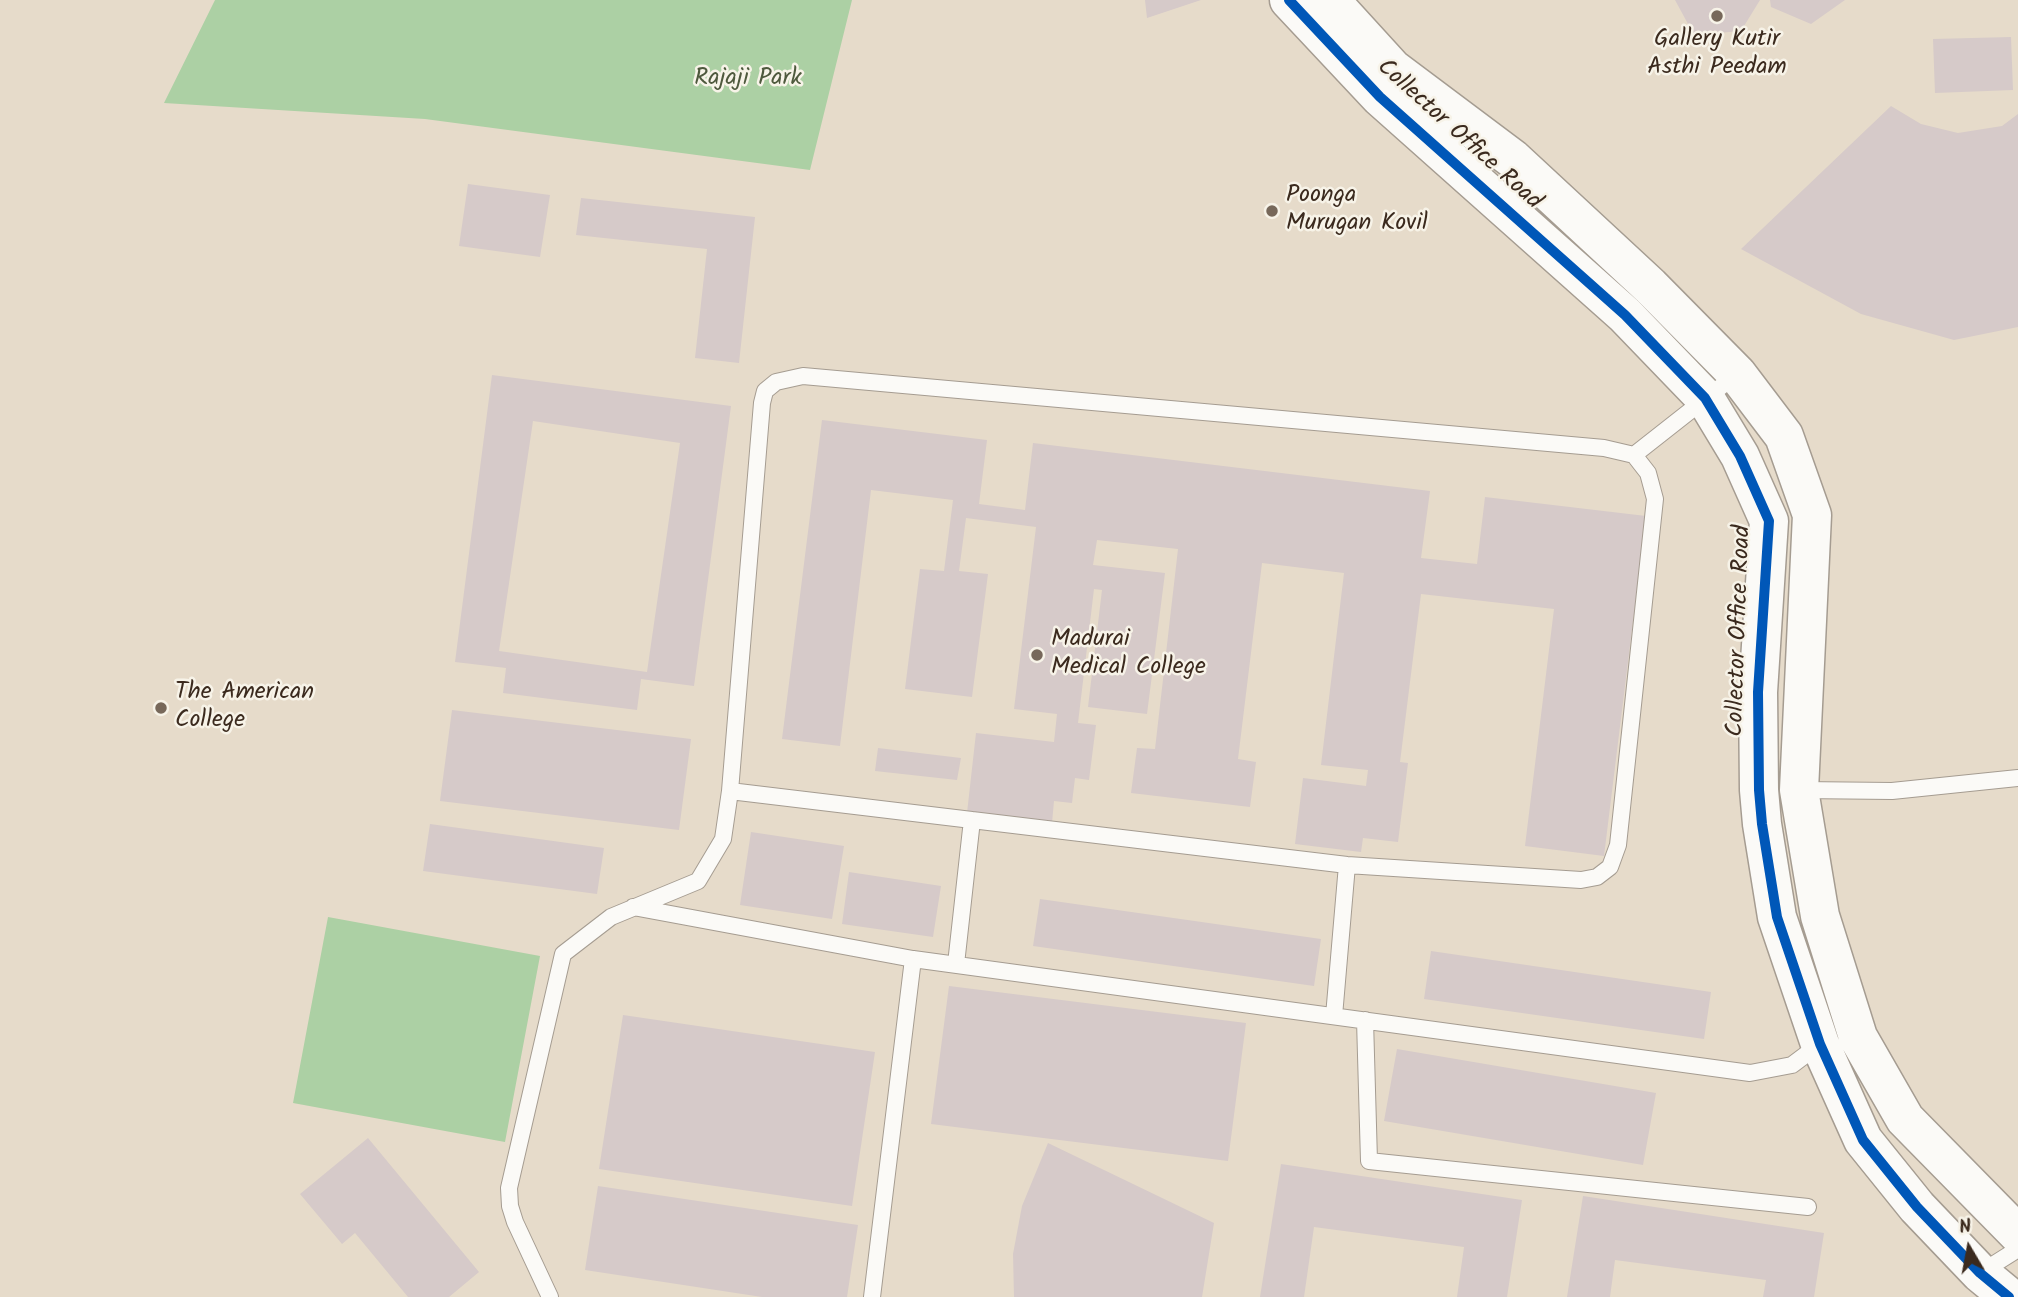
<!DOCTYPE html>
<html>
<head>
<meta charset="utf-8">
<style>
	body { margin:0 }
	#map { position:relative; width:2018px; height:1297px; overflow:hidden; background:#e6dbca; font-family:Kalam,sans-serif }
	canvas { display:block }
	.north { position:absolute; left:1934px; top:1213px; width:70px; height:70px; -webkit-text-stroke:5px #f7f3e8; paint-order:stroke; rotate:350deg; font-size:19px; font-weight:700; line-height:28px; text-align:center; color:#3b2a1e }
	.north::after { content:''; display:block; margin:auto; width:24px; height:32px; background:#3b2a1e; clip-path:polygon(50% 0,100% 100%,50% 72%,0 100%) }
</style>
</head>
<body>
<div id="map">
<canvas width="2018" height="1297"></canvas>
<div class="north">N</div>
</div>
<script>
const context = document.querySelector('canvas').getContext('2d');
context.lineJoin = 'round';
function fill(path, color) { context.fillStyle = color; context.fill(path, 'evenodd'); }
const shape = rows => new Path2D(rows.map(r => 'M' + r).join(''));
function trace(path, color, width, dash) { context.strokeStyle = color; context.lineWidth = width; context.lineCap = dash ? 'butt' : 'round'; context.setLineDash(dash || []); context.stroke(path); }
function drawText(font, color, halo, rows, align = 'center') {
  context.font = font + ' Kalam,sans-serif'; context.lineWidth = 5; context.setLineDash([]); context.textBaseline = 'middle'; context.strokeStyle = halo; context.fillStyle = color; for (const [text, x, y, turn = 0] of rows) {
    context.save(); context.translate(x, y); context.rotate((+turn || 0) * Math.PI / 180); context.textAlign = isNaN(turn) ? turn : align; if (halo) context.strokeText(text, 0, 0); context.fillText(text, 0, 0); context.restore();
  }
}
const green = shape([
	[215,0,852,0,810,170,425,119,164,103],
	[328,917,540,956,505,1142,293,1103]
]);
const building = shape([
	[1145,0,1201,0,1147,18],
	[1675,0,1760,0,1741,31,1694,35],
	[1770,0,1845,0,1811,24,1771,7],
	[2011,37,2013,90,1935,93,1933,39],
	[1891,106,1921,124,1958,133,2002,126,2018,114,2018,327,1954,340,1861,314,1741,249],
	[468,184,550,195,540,257,459,246],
	[581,198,755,217,739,363,695,358,707,249,576,235],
	[492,375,731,406,694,686,641,679,637,710,503,693,506,668,455,662],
	[533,421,680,443,647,672,499,651],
	[822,420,987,440,979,504,1025,510,1033,443,1430,491,1421,558,1477,564,1485,497,1646,516,1604,856,1525,846,1554,609,1421,594,1400,762,1408,763,1398,842,1363,838,1361,852,1295,844,1303,778,1366,786,1368,770,1321,765,1344,573,1262,563,1238,759,1256,762,1250,807,1131,793,1137,748,1155,749,1178,549,1097,540,1093,565,1165,573,1147,714,1088,707,1102,590,1094,589,1078,723,1096,725,1089,780,1075,778,1072,803,1054,801,1052,823,967,813,976,733,1054,742,1057,714,1014,709,1036,527,966,518,959,571,988,574,972,697,905,689,920,569,944,571,953,500,871,490,840,746,782,739],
	[452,710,691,739,679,830,440,801],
	[878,748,961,758,957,780,875,771],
	[430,824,604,848,597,894,423,871],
	[751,832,844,846,832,919,740,905],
	[849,872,941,886,933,937,842,924],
	[1040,899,1321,939,1314,986,1033,946],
	[1431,951,1711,992,1704,1039,1424,999],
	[949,986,1246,1023,1228,1161,931,1124],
	[623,1015,875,1052,852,1206,599,1169],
	[1397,1049,1656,1093,1643,1165,1384,1121],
	[368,1138,479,1272,449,1297,408,1297,355,1233,342,1244,300,1194],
	[1048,1143,1214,1223,1202,1297,1014,1297,1013,1254,1022,1206],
	[1281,1164,1522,1200,1507,1297,1457,1297,1464,1247,1314,1227,1304,1297,1260,1297],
	[598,1186,858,1225,847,1297,762,1297,585,1270],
	[1583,1196,1824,1233,1814,1297,1763,1297,1766,1280,1615,1260,1610,1297,1567,1297]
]);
const lane = shape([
	[1800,790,1892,791,2018,778],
	[730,791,1347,865,1581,880,1597,877,1610,867,1618,845,1655,499,1648,473,1634,455],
	[633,907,913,959,1750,1073,1792,1065,1820,1044],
	[956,964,972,820],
	[1334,1016,1347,865],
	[1365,1020,1369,1161,1808,1207],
	[1980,1273,2018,1249],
	[550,1297,515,1222,510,1206,509,1188,563,954,611,917,698,881,723,839,730,791,762,403,765,391,776,382,803,376,1604,448,1634,455,1737,374],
	[872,1297,913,959]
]);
const secondary = shape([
	[1289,0,1380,97,1625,315,1705,398,1740,456,1769,521,1758,692,1759,790,1762,824,1777,917,1820,1044,1863,1140,1917,1207,1980,1273,2009,1297],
	[1330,0,1393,69,1513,159,1650,286,1737,374,1784,436,1812,515,1799,790,1820,916,1858,1037,1905,1119,2018,1234]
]);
const cycleway = shape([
	[1289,0,1380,97,1625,315,1705,398,1740,456,1769,521,1758,692,1759,790,1762,824,1777,917,1820,1044,1863,1140,1917,1207,1980,1273,2009,1297]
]);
const markers = [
	[1717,16,7,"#77685a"],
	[1272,211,7,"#77685a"],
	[1037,655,7,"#77685a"],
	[161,708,7,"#77685a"]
];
const poiNames = [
	["Gallery Kutir",1717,41,"center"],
	["Asthi Peedam",1717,69,"center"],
	["Poonga",1286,197],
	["Murugan Kovil",1286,225],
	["Madurai",1051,641],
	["Medical College",1051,669],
	["The American",175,694],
	["College",175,722]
];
const parkNames = [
	["Rajaji Park",748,80]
];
const streetNames = [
	["Collector Office Road",1458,136,42],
	["Collector Office Road",1741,631,-88]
];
fill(green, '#acd0a4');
fill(building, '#d6cac9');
trace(lane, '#a59c91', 18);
trace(secondary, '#a59c91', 41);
trace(lane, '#fbfaf7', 16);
trace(secondary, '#fbfaf7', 38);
trace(cycleway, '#0057b8', 10);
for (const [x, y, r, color] of markers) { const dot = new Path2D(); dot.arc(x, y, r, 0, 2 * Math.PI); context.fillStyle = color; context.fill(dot); trace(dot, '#f7f3e8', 2.5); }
drawText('24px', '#3b2a1e', '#f7f3e8', poiNames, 'left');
drawText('24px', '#4e593d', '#f7f3e8', parkNames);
drawText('24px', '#3b2a1e', '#f7f3e8', streetNames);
</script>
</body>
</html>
